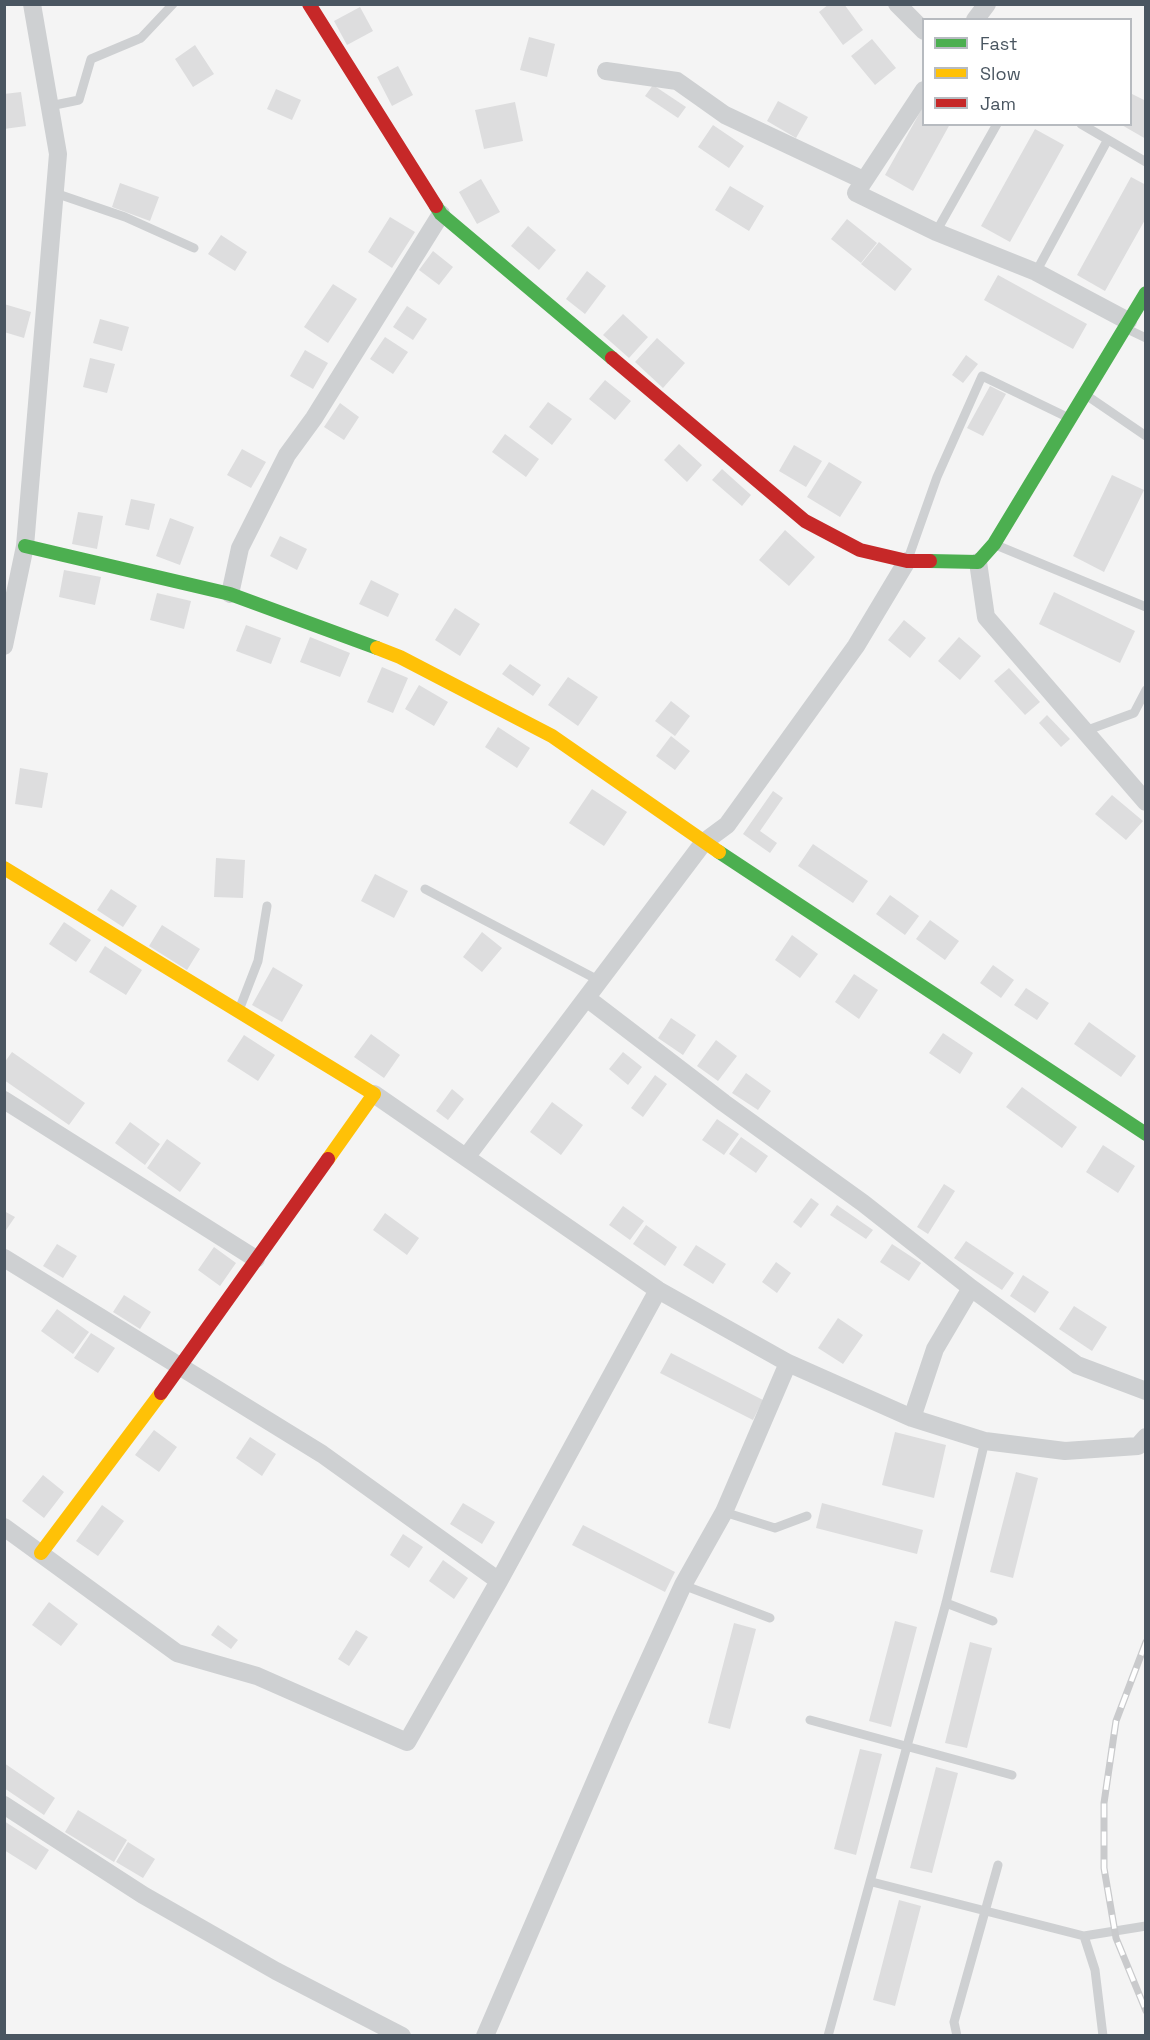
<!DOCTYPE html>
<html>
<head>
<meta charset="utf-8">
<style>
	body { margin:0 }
	#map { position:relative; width:1150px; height:2040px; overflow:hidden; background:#f4f4f4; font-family:"Space Grotesk",sans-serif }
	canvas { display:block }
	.frame { position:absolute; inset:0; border:6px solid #4a5661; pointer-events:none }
	.legend { position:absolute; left:922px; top:18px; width:210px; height:108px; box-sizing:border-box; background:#fff; border:2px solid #b7bbc0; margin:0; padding:8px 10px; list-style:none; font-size:18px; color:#4a5661 }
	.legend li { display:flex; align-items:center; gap:12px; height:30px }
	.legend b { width:30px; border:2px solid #b7bbc0 }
</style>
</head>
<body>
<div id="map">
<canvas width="1150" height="2040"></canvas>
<div class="frame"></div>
<ul class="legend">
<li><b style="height:8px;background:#4caf50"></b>Fast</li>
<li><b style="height:8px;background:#ffc107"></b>Slow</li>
<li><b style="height:8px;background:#c62828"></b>Jam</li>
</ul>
</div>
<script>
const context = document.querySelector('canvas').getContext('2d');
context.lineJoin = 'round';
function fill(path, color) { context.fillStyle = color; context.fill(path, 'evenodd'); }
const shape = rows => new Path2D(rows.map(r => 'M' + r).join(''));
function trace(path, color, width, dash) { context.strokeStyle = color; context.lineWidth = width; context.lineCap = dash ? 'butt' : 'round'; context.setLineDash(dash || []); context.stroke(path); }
const building = shape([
	[829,4,844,4,863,30,843,45,819,12],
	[360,7,373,31,347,45,334,21],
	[529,37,555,44,547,77,520,70],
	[872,39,896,68,875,85,851,56],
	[195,45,214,74,193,87,175,59],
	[398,66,413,95,392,106,377,77],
	[653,85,686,107,678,118,645,96],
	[276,89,301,100,292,120,267,109],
	[21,92,26,126,4,129,4,94],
	[1130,93,1146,101,1146,139,1120,124,1130,124],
	[778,101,808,117,796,138,767,121],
	[515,102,523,141,484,149,475,110],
	[924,105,924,124,950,124,913,191,885,175],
	[713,125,744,146,729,168,698,147],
	[1035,129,1064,145,1010,242,981,226],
	[1131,177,1146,185,1146,218,1105,291,1077,275],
	[481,179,500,212,477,224,459,192],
	[120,183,159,197,150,221,112,207],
	[730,186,764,206,749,231,715,210],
	[390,217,415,232,392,268,368,252],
	[847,219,877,243,861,263,831,239],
	[528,226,556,250,539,270,511,246],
	[221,235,247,252,235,271,208,254],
	[879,242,912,269,895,291,861,264],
	[433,251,453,267,439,285,419,270],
	[587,271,606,286,585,314,566,299],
	[998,275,1087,324,1073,349,984,300],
	[333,284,357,299,328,343,304,327],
	[4,304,31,312,24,338,4,332],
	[407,306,427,319,413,340,393,327],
	[623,314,648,337,629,358,603,335],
	[100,319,129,327,122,351,93,343],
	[385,337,408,352,393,374,370,359],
	[657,338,685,363,663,388,635,362],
	[305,350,328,363,313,389,290,376],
	[966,355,978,364,963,383,952,375],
	[90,358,115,364,107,393,83,387],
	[605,380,631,401,615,420,589,399],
	[990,386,1006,394,983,436,967,428],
	[548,402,572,419,552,445,529,427],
	[340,403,359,417,344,440,324,427],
	[505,434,539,459,526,477,492,452],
	[679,444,702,465,687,482,664,460],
	[794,445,822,461,806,487,779,471],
	[242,449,266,462,251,488,227,475],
	[829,462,862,482,840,517,807,497],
	[722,469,751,495,742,506,712,480],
	[1112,475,1144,490,1104,572,1073,556],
	[131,499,155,504,149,530,125,525],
	[78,512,103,516,97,549,72,544],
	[170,518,194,527,180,565,156,556],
	[785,530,815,557,789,586,759,560],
	[280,536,307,549,297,570,270,556],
	[64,570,101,577,95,605,59,597],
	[371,580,399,594,388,617,359,604],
	[1054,592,1135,631,1120,663,1039,624],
	[157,593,191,601,184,629,150,620],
	[455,608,480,624,460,656,435,640],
	[904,620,926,638,910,658,888,640],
	[246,625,281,638,271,664,236,651],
	[310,637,350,653,340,677,300,662],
	[959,637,981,656,960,680,938,661],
	[510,664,541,685,533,696,502,674],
	[382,667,408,678,393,713,367,702],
	[1009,668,1040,702,1025,715,994,681],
	[568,677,598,697,578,726,548,705],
	[419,685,448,702,434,726,405,709],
	[671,701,690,716,675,736,655,721],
	[1047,715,1070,739,1061,747,1039,723],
	[498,727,530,748,517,768,485,747],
	[671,736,690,751,675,770,656,756],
	[20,768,48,773,42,808,15,804],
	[592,789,627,812,604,846,569,823],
	[773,791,783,798,760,831,777,843,770,853,743,834],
	[1112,795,1143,821,1126,840,1095,814],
	[813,844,868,881,853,903,798,866],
	[216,858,245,860,243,898,214,897],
	[375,874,408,891,394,918,361,901],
	[111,889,137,906,123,927,97,910],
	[890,895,919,916,905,935,876,914],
	[930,920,959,941,945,960,916,939],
	[64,922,91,940,76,962,49,944],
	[162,925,200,949,187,970,149,946],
	[482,932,502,948,482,972,463,957],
	[792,935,818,954,800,978,775,960],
	[105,946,142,970,126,995,89,972],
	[993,965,1014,980,1001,998,980,983],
	[273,967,303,985,282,1022,252,1005],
	[854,974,878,990,859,1019,835,1002],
	[1026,988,1049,1003,1037,1020,1014,1005],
	[671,1018,696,1035,683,1055,658,1038],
	[1089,1022,1136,1056,1121,1077,1074,1044],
	[943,1033,973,1053,960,1074,929,1053],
	[371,1034,400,1055,384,1078,354,1057],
	[244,1035,275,1055,258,1081,227,1061],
	[716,1040,737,1056,718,1081,697,1066],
	[12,1052,85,1103,69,1125,4,1080,4,1063],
	[623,1052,642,1067,628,1085,609,1069],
	[746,1073,771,1091,758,1110,732,1093],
	[655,1075,667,1084,643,1117,631,1108],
	[1022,1087,1077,1127,1062,1148,1006,1107],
	[452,1089,464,1099,448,1120,436,1111],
	[552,1102,583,1125,561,1155,530,1132],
	[717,1119,739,1134,724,1155,702,1140],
	[130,1122,160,1144,145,1165,115,1143],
	[741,1137,768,1156,756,1173,729,1154],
	[167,1139,201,1163,180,1192,147,1168],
	[1103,1145,1135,1166,1118,1193,1086,1172],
	[944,1184,955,1191,928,1234,917,1227],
	[811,1198,819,1204,801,1228,793,1222],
	[837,1205,873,1230,866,1239,830,1215],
	[623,1206,644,1221,630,1240,609,1225],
	[4,1211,15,1217,4,1233],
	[385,1213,419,1238,407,1255,373,1230],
	[646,1225,677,1247,665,1266,633,1244],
	[966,1241,1014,1273,1002,1290,954,1258],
	[57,1244,77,1256,63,1278,43,1266],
	[892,1244,921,1263,909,1281,880,1262],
	[696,1245,726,1264,713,1284,683,1265],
	[214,1247,236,1263,220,1286,198,1270],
	[776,1262,791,1273,777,1293,762,1282],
	[1023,1275,1049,1292,1035,1313,1010,1296],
	[124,1295,151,1312,140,1329,113,1312],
	[1074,1306,1107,1327,1092,1351,1059,1329],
	[57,1309,89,1332,73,1354,41,1331],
	[838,1318,863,1335,843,1364,818,1348],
	[91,1333,115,1348,98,1373,74,1358],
	[671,1353,763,1400,753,1420,660,1373],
	[154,1430,177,1447,159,1472,135,1455],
	[895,1432,946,1445,934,1498,882,1485],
	[250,1437,276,1454,262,1476,236,1458],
	[1016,1472,1038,1478,1013,1578,990,1572],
	[43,1475,64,1492,44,1518,22,1501],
	[463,1503,495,1522,482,1544,450,1524],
	[822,1503,923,1530,917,1554,816,1528],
	[102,1505,124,1521,98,1556,76,1541],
	[583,1525,675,1572,665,1592,572,1545],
	[403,1534,423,1547,409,1568,390,1555],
	[443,1560,468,1578,454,1599,429,1581],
	[49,1602,78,1624,61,1646,32,1625],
	[895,1621,917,1627,891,1727,869,1721],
	[734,1623,756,1629,730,1729,708,1723],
	[218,1625,238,1640,231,1649,211,1635],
	[356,1630,368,1637,349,1666,338,1659],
	[970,1642,992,1648,967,1748,945,1743],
	[860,1749,882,1754,856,1855,834,1849],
	[4,1763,55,1798,44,1815,4,1788],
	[936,1767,958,1773,932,1873,910,1868],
	[78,1810,127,1840,114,1862,65,1832],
	[4,1821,49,1850,36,1870,4,1850],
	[128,1842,155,1859,143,1878,116,1862],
	[899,1900,921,1906,895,2006,873,2000]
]);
const lane = shape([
	[50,106,79,100,91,59,141,38,173,4],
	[1081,124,1146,162],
	[55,193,125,217,194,248],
	[936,232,997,124],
	[1036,272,1107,141],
	[1125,328,1146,338],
	[1086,395,1146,436],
	[996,545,1146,607],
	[908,559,937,477,982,376,1069,418],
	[1085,731,1134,713,1146,690],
	[425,889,600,981],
	[239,1010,258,961,267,906],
	[724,1512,775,1528,807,1516],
	[683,1585,770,1618],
	[946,1603,993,1621],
	[810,1720,1012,1775],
	[872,1882,1084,1936,1146,1926],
	[1084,1936,1095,1970,1103,2036],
	[828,2036,946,1603,985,1441],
	[957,2036,954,2022,998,1865]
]);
const street = shape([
	[897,4,924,31],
	[975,20,987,4],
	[606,71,677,81,725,115,863,180],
	[924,90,856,193,936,232,1036,272,1128,321],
	[978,562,986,617,1146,802],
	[230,594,240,548,287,455,314,418,441,214],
	[4,646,25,546,58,154,32,4],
	[588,999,724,1103,863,1203,971,1288,1077,1365,1146,1391],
	[374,1094,658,1290,788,1363,912,1418,985,1441,1065,1451,1138,1446,1146,1437],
	[4,1100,256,1259],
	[467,1156,704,842,727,825,856,646,907,561],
	[4,1258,322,1454,499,1581],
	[912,1418,935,1349,971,1288],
	[4,1527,177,1653,257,1676,407,1742,499,1581,658,1290],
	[4,1805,143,1895,276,1971,402,2036],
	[485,2036,621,1721,683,1585,724,1512,788,1363]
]);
const fast = shape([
	[436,206,441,214,612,358],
	[25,546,230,594,377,648],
	[930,561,978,562,994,544,1146,293],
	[719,852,1146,1134]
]);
const slow = shape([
	[377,648,400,657,552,736,719,852],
	[4,868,374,1094,328,1159],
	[41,1553,161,1393]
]);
const jam = shape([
	[309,4,436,206],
	[612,358,805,521,860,550,907,561,930,561],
	[161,1393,328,1159]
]);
const rail = shape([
	[1146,1642,1116,1721,1104,1803,1104,1868,1116,1938,1146,2011]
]);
fill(building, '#ddddde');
trace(lane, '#ced0d2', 9);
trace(street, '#ced0d2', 18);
trace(fast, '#4caf50', 14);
trace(slow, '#ffc107', 14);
trace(jam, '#c62828', 14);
trace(rail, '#c9cacc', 7);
trace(rail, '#fff', 4.5, [14]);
</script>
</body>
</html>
